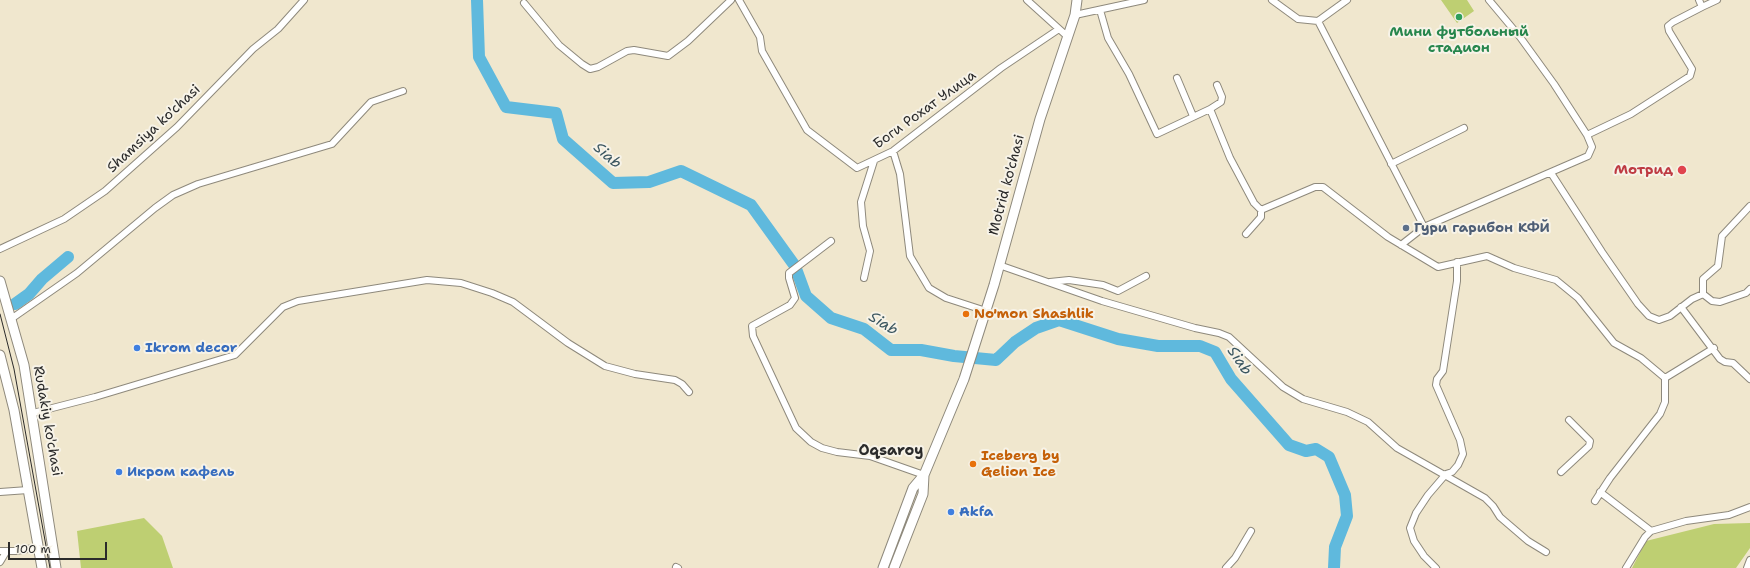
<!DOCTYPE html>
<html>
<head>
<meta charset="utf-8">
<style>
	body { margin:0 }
	#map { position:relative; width:1750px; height:568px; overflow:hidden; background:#f0e7ce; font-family:"Shantell Sans",sans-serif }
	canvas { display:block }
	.scale { position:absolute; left:8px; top:542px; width:99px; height:18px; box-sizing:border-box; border:2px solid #2b2b2b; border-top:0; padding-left:5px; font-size:12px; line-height:14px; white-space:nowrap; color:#2b2b2b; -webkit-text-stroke:3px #f7f3e8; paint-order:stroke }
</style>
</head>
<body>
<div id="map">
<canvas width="1750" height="568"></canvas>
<div class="scale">100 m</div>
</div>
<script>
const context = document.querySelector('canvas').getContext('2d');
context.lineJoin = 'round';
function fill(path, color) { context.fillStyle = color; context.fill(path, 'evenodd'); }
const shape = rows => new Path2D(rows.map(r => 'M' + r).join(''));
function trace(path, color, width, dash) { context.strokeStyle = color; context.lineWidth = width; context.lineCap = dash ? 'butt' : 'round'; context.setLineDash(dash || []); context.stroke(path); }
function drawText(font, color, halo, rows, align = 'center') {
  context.font = font + ' "Shantell Sans",sans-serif'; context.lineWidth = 4; context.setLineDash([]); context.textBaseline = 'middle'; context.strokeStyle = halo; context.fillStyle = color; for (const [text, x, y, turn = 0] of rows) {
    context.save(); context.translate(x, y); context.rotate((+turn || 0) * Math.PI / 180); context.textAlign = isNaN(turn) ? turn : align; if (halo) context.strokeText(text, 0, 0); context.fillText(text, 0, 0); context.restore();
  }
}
const green = shape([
	[1441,0,1467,0,1474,11,1457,23],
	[144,518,162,536,173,568,81,568,77,531],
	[1750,523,1750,548,1736,568,1632,568,1646,541,1714,524]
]);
const river = shape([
	[477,0,479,57,506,107,556,113,563,139,613,183,649,182,681,171,751,205,795,266,806,296,831,318,864,329,891,350,921,350,954,356,996,360,1015,342,1036,328,1059,320,1118,339,1158,346,1200,346,1215,352,1231,379,1289,445,1306,451,1316,449,1329,457,1345,495,1347,516,1335,547,1334,568],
	[15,304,29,294,42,279,68,257]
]);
const street = shape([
	[739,0,760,37,762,51,807,130,857,168,893,151,1001,68,1059,29],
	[1027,0,1068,37],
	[1272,0,1298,19,1318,21,1347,0],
	[1489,0,1520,37,1554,84,1587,135,1631,114,1690,76,1692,69,1669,31,1668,26,1673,22,1702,7],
	[1699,0,1702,7,1717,0],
	[524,3,559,45,582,64,590,69,598,67,627,51,634,50,668,56,688,41,731,0],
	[1100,10,1108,38,1129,74,1157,134,1210,109,1230,158,1254,203,1261,210,1315,187,1323,187,1388,237,1438,267,1487,256,1514,268,1556,280,1578,298,1614,343,1641,358,1665,378,1665,402,1660,414,1610,478,1595,501],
	[1075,15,1144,0],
	[1318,21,1424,227],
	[1177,78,1193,116],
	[1210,109,1221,102,1222,97,1217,85],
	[893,151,900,174,910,256,929,288,946,298,986,311],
	[1391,164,1464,128],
	[1551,173,1602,252,1638,304,1649,316,1659,320,1670,316,1692,299,1703,294,1712,301,1720,302,1746,293,1750,289],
	[1246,234,1261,217,1261,210],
	[831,241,789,273,789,278,795,298,790,305,752,326,753,336,796,428,811,442,822,448,837,452,870,456,924,475],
	[1401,245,1424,227,1588,156,1592,147,1587,135],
	[0,249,64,219,105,191,177,127,253,49,278,29,304,0],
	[999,265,1102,301,1195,328,1219,333,1229,337,1283,387,1303,399,1347,412,1368,422,1397,448,1485,498,1493,506,1500,517,1528,541,1546,552],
	[864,278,870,251,863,226,861,202,874,161],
	[1050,282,1069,280,1103,285,1118,291,1146,276],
	[1703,294,1703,279,1718,266,1722,236,1750,206],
	[1681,307,1720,359,1725,362,1733,363,1750,379],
	[11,319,77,273,155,208,173,195,198,184,332,144,371,102,403,91],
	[1665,378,1714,348],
	[33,413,95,397,235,355,283,307,298,301,427,280,461,283,492,293,513,302,568,343,605,366,635,374,675,380,682,384,689,392],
	[1561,472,1589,446,1590,441,1569,420],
	[0,492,28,490],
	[1600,492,1651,531],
	[0,551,16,551,39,547],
	[0,562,6,552],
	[676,567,678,568],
	[1226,568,1235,558,1251,531],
	[1436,568,1424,556,1414,541,1410,528,1416,513,1428,495,1446,474,1452,472,1458,465,1463,454,1460,440,1436,385,1437,379,1443,371,1457,281,1457,262],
	[1626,568,1645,537,1651,531,1686,521,1729,515,1750,507],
	[1747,568,1750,560]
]);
const primary = shape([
	[0,281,24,365,56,568],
	[0,355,14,410,42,568],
	[883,568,913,488,924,475,964,379,994,285,1040,119,1075,15,1077,0],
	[894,568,923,494,924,475]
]);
const tram = shape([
	[0,314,14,369,50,568]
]);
const markers = [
	[1459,17,4,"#2e9e5b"],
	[1682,170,5,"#e0444e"],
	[1406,228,4,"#5c6f8a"],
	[966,314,4,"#e8710a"],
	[137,348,4,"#3f7fe0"],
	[973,464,4,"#e8710a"],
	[119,472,4,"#3f7fe0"],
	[951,512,4,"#3f7fe0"]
];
const leisureNames = [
	["Мини футбольный",1459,32],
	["стадион",1459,48]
];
const streetNames = [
	["Боги Рохат Улица",925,110,-36],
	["Shamsiya ko'chasi",154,129,-43],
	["Motrid ko'chasi",1007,185,-75],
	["Rudakiy ko'chasi",47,421,80]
];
const healthNames = [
	["Мотрид",1673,170]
];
const serviceNames = [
	["Гури гарибон КФЙ",1414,228]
];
const foodNames = [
	["No'mon Shashlik",974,314],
	["Iceberg by",981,456],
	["Gelion Ice",981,472]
];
const shopNames = [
	["Ikrom decor",145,348],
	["Икром кафель",127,472],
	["Akfa",959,512]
];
const waterNames = [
	["Siab",607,156,41],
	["Siab",883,324,32],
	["Siab",1239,361,55]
];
const neighbourhoodNames = [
	["Oqsaroy",891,451]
];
fill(green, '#becf72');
trace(river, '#5fb9dd', 12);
trace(street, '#8e897c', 8);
trace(primary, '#8e897c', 11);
trace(street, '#fff', 6);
trace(primary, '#fff', 9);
trace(tram, '#2b2b2b', 1);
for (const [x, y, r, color] of markers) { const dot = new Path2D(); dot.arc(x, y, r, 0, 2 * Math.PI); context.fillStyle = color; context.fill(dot); trace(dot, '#f7f3e8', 1.5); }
drawText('bold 14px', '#27864d', '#f7f3e8', leisureNames);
drawText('14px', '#2b2b2b', '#f7f3e8', streetNames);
drawText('bold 14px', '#be3a42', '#f7f3e8', healthNames, 'right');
drawText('bold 14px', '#4e5e75', '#f7f3e8', serviceNames, 'left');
drawText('bold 14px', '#c56008', '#f7f3e8', foodNames, 'left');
drawText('bold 14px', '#366cbe', '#f7f3e8', shopNames, 'left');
drawText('italic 15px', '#3b5660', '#f7f3e8', waterNames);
drawText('bold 15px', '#2b2b2b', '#f7f3e8', neighbourhoodNames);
</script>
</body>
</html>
